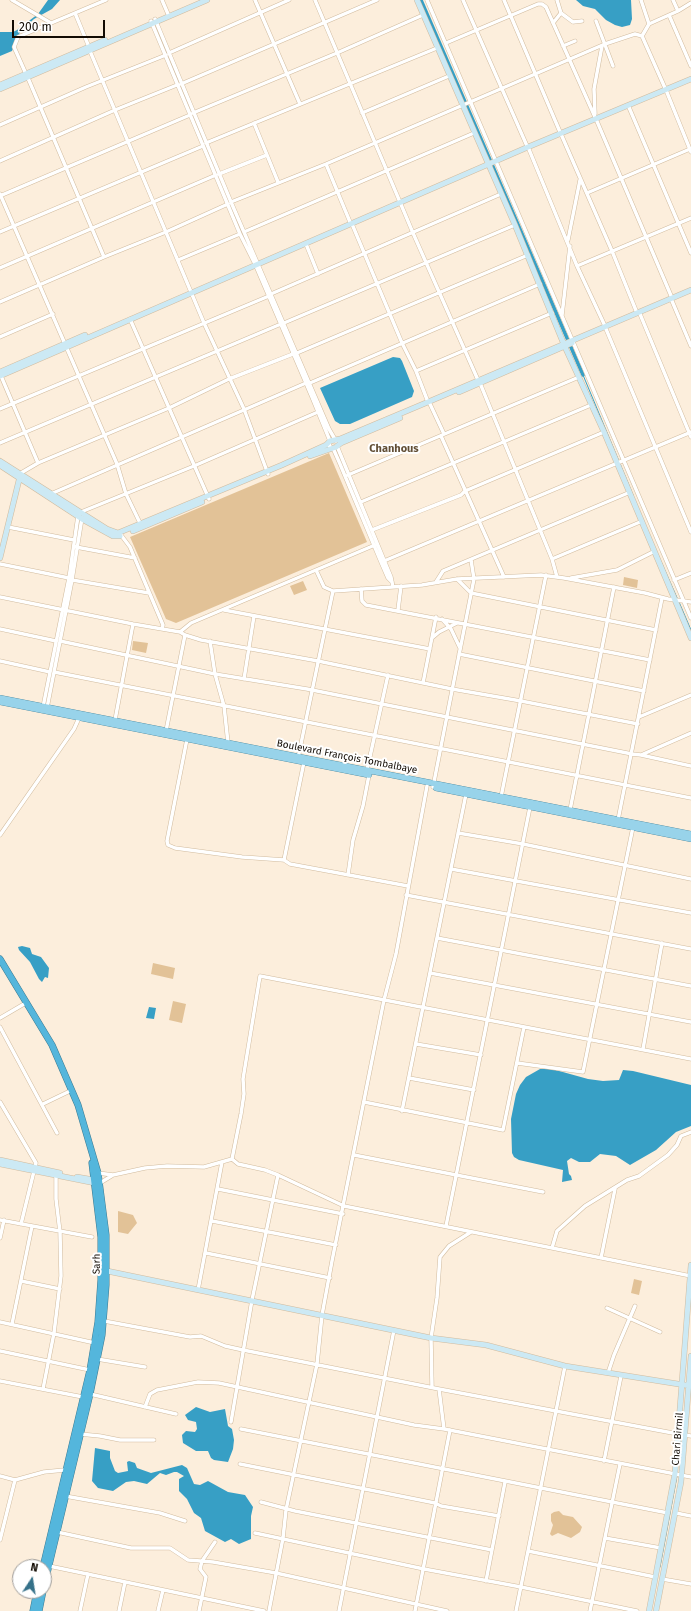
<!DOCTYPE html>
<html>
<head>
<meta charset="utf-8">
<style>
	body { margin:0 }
	#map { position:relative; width:691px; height:1611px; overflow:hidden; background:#fceedc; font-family:"Fira Sans",sans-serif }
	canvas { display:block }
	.north { position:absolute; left:12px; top:1559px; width:40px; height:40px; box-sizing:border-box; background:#fff; border:1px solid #a09d9a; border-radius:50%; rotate:12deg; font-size:11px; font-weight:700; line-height:16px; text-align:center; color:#120b03 }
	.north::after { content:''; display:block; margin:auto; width:14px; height:18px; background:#357189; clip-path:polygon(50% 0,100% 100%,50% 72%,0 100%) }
	.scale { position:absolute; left:12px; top:20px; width:93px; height:18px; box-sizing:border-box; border:2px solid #120b03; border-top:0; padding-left:5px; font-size:12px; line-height:14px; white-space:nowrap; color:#120b03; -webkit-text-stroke:3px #fff; paint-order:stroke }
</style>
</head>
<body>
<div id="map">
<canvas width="691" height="1611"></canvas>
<div class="north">N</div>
<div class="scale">200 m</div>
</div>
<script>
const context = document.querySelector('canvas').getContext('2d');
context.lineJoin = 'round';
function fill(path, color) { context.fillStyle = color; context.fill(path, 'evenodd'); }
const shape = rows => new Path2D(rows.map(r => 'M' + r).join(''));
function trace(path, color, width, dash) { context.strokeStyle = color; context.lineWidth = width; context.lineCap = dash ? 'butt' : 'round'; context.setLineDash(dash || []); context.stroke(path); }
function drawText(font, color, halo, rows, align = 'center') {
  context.font = font + ' "Fira Sans",sans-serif'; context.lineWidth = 4; context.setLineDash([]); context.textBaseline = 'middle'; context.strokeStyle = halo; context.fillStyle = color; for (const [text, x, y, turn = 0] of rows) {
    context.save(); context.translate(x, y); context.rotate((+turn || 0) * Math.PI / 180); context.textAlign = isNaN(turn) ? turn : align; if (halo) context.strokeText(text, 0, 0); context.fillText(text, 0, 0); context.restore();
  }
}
const green = shape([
	[329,453,367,542,176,623,166,619,130,537],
	[624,577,638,580,637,588,623,585],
	[303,581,307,590,294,595,290,586],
	[133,641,148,643,146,653,132,650],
	[153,963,175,968,173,979,151,974],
	[173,1001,186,1004,182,1023,169,1020],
	[118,1211,133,1215,137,1223,128,1234,118,1232],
	[634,1279,642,1281,639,1295,631,1293],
	[559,1511,563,1515,573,1517,582,1527,580,1532,571,1538,558,1533,552,1536,550,1534,553,1525,551,1521,551,1514,554,1512]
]);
const water = shape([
	[48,0,60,0,52,9,34,19,20,32,12,51,0,56,0,32,13,32,17,30,38,14],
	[576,0,631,0,632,19,630,25,622,27,615,25,606,20,595,9,583,6],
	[393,357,400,358,402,361,414,391,412,397,350,424,340,424,335,421,320,388],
	[22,946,30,948,32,954,41,957,49,968,48,978,45,977,42,982,39,979,30,962,19,950,18,947],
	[149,1007,156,1008,154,1019,146,1018],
	[540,1069,552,1069,588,1079,603,1081,619,1080,623,1070,633,1071,691,1085,691,1126,676,1132,656,1150,630,1165,616,1156,600,1154,590,1162,579,1162,571,1158,567,1161,569,1174,571,1176,572,1180,562,1182,563,1170,519,1160,514,1157,512,1153,511,1119,516,1094,520,1085,526,1077],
	[196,1407,210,1412,225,1409,228,1426,232,1429,234,1440,233,1449,228,1462,214,1460,211,1458,208,1451,196,1451,183,1443,182,1435,186,1431,195,1432,197,1429,196,1422,188,1420,185,1415],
	[95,1448,110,1451,110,1458,115,1471,118,1473,128,1471,127,1462,129,1461,135,1463,137,1468,151,1473,182,1465,187,1468,194,1484,200,1485,208,1481,228,1492,245,1495,253,1507,251,1516,251,1539,239,1544,231,1539,225,1542,205,1531,201,1518,194,1513,187,1499,179,1491,179,1479,184,1476,177,1472,174,1472,166,1475,160,1473,147,1484,134,1481,126,1482,113,1491,98,1488,92,1481]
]);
const stream = shape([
	[583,375,633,495],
	[659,557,678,600],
	[679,602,691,630],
	[679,1457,681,1432],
	[660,1567,677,1476]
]);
const canal = shape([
	[421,0,583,375]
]);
const street = shape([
	[12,0,51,23],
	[162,0,168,14],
	[255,0,300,104],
	[315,0,413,233,478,380],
	[427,0,691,618],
	[463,0,527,146],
	[504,0,560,132],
	[641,0,649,24],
	[673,0,678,11],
	[75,13,89,47],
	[561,13,573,22,582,21],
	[669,15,691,66],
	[155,19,231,202,329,429,336,441],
	[151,21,240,234,256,266,312,397,330,441,329,446,333,448,340,464,381,562,388,578,392,582],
	[596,21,613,66],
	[553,23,561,13,557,0],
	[642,36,665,88],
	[446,43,538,4,542,4,546,7,595,117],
	[563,46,575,41],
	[90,51,204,323,244,409,268,474],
	[169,53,289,0],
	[26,74,14,47,18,37,106,0],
	[181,84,377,0],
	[666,90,691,152],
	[628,105,691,253],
	[193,113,337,53,423,15],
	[362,113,449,76],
	[595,114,594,89,602,46],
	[596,119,672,298],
	[254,123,278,182],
	[0,125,86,87,166,55],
	[561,134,612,251,637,313],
	[206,143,437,48],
	[528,147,577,266,605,326],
	[0,161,115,110,177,85],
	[326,164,350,222],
	[219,174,267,155],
	[587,193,690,149],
	[0,194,117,464,126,494,141,525],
	[0,196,190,115],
	[231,202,326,164,605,44,635,34,642,36,649,24,678,11,691,3],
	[352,224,402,343,416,371,428,402],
	[0,232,203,146],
	[244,232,474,133],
	[568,240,580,180],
	[306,244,318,274],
	[104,257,166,232,228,204],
	[178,260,240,234],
	[577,266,691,218],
	[0,268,216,175],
	[271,294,501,194],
	[672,301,691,346],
	[0,302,104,257,28,78],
	[640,314,691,437],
	[562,315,570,246],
	[130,319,209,499],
	[284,323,515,225],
	[606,329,691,532],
	[0,337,53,314],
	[297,353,528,255],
	[416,371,552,313],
	[1,376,38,463],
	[310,383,540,284],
	[480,383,552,559,557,577],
	[430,404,444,434],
	[0,409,269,296],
	[441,436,504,577],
	[0,443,281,324],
	[337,446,391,577,393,587],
	[21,473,38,463,169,408,229,379,293,354],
	[348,475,579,377],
	[53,493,306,383],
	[361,502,591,405],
	[8,527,74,540],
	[372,530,461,495,465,491,604,432],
	[121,535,130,547,163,625,162,629],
	[76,547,135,558],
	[552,559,640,522],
	[384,561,691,432],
	[0,564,69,578],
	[316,570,324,587,333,591,422,585,457,579,541,575,564,578,645,593,668,599,691,602],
	[571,578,617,570,653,552],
	[457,579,471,593,656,630],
	[72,580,149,593],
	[674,580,691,573],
	[436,582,443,571,628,493],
	[361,589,362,601,366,605,650,660],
	[0,597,133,624,180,632,191,623,375,545],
	[224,610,430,649],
	[398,610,401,586],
	[442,619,451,629,460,648],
	[0,629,56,641],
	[180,632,185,635,201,640,318,661,452,689,521,701,638,724],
	[432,638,439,632,457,623],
	[60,641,215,674,307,689,632,754,641,755,691,733],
	[210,641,215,674,224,706,228,743],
	[459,654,644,691],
	[0,661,50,672],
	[54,672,691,798],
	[244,679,254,616],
	[423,683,436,617],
	[43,707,69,578,78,516,81,512,194,466,318,412],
	[47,708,72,580,82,518],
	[639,717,691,695],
	[115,720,133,624],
	[166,731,185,635],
	[187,739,167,841,168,845,175,848,242,857,284,860,290,864,408,886],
	[641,755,691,766],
	[298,758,333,591],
	[367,770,388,675],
	[433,787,474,579,471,560],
	[501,797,546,575],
	[570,810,614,587],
	[618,820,662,598],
	[458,833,523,844,691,879],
	[0,835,74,729,79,718],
	[284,860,304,762],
	[451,869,691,913],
	[348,875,353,840,363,806,369,775],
	[406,895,691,949],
	[437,938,691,986],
	[430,973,691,1022],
	[0,1018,24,1004],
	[0,1027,57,1133],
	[416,1044,481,1055],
	[643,1049,662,943],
	[517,1063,583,1072,633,827],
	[409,1078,474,1090],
	[0,1102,36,1163,21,1224],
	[364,1102,503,1130,524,1027],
	[43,1104,70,1091],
	[402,1111,466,794],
	[354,1155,543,1192],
	[232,1159,241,1114,244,1094,243,1079,260,976,691,1059],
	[98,1173,113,1175],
	[100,1183,113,1175,145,1168,167,1166,204,1167,232,1159,238,1164,265,1170,278,1175,344,1206,691,1276],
	[218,1189,343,1214],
	[0,1220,92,1237],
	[212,1221,336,1245],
	[446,1226,530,807],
	[0,1238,4,1220],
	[552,1248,557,1231,585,1206,627,1180,639,1176,668,1155,677,1145,681,1136,691,1132],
	[206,1253,330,1278],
	[601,1258,615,1189],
	[21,1281,60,1289],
	[198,1290,222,1162],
	[607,1308,660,1332],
	[104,1321,190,1337,201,1336,225,1346,243,1350,439,1389,678,1434],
	[0,1322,95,1343],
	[12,1324,32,1226],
	[0,1351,90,1370],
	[97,1359,145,1367],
	[608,1373,614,1355,635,1306],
	[0,1381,83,1397],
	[432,1387,431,1338,437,1298,440,1257,449,1246,471,1232],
	[43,1389,54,1333,61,1276,60,1232,56,1199,56,1176],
	[439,1389,444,1429],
	[90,1394,176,1414],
	[145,1407,150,1394,157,1390,198,1382,219,1383,414,1425,444,1429,691,1477],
	[231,1422,252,1300,278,1175],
	[241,1429,668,1513],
	[80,1434,100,1436,120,1440,154,1440],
	[684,1435,691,1436],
	[604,1461,621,1376],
	[240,1464,435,1503,441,1506,499,1516],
	[0,1476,15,1480,44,1472,65,1470],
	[65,1496,160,1513,185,1521],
	[261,1502,295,1511,492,1550],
	[676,1513,691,1516],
	[57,1532,131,1548,170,1548,188,1560,213,1562,276,1573,447,1611],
	[255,1533,424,1569,521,1587,637,1611],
	[605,1538,661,1548],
	[0,1540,15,1480],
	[528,1551,655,1577],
	[49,1566,264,1611],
	[662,1579,691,1584],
	[486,1581,505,1482],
	[80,1611,88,1574],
	[119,1611,125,1582],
	[158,1611,163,1590],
	[199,1611,206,1577,200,1569,202,1561,215,1542],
	[269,1611,283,1538,286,1510,317,1364,322,1315,332,1261,384,1000,396,954,427,786],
	[339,1611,394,1330],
	[415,1611,450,1430],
	[516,1611,565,1366],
	[590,1611,620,1464]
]);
const secondary = shape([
	[417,0,515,225,565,347,604,432,691,638],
	[0,85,105,40],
	[0,89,207,0],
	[0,372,85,335],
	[0,376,528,147,691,79],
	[459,392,572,343],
	[310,456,336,447,341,443,400,418],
	[0,461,107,529,118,533,282,465,326,445,330,441,340,439,428,402,691,290],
	[1,466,82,519,113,536,120,536],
	[133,531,202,502],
	[0,558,20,476],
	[0,1160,60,1173],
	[0,1164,95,1183],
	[77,1177,94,1180],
	[107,1271,431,1338,486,1345,565,1366,691,1386],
	[649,1611,675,1473,691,1265],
	[656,1611,681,1482,691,1356]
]);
const primary = shape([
	[0,698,691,834],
	[0,702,369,775],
	[436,788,691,839]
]);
const highway = shape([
	[0,959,52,1045,78,1105,98,1173,106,1235,106,1285,102,1335,90,1394,44,1586],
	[43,1567,90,1370,98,1322,101,1280,101,1237,92,1163],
	[33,1611,37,1591],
	[39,1611,43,1591]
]);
const streetNames = [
	["Boulevard François Tombalbaye",347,757,11],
	["Sarh",97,1264,-89],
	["Chari Birmil",678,1439,-85]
];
const neighbourhoodNames = [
	["Chanhous",394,449]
];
fill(green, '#e2c297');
fill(water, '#379fc5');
trace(stream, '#379fc5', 1);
trace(canal, '#379fc5', 3.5);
trace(street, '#d1bb9e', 4.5);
trace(secondary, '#d1bb9e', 6);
trace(primary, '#3d7a90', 6);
trace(highway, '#3d7a90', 7);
trace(street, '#fff', 3.5);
trace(secondary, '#cce9f4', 5);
trace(primary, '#98d3ea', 5.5);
trace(highway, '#54b6dc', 6);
drawText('10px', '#120b03', '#fff', streetNames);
drawText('bold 11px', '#614e35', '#fff', neighbourhoodNames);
</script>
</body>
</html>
